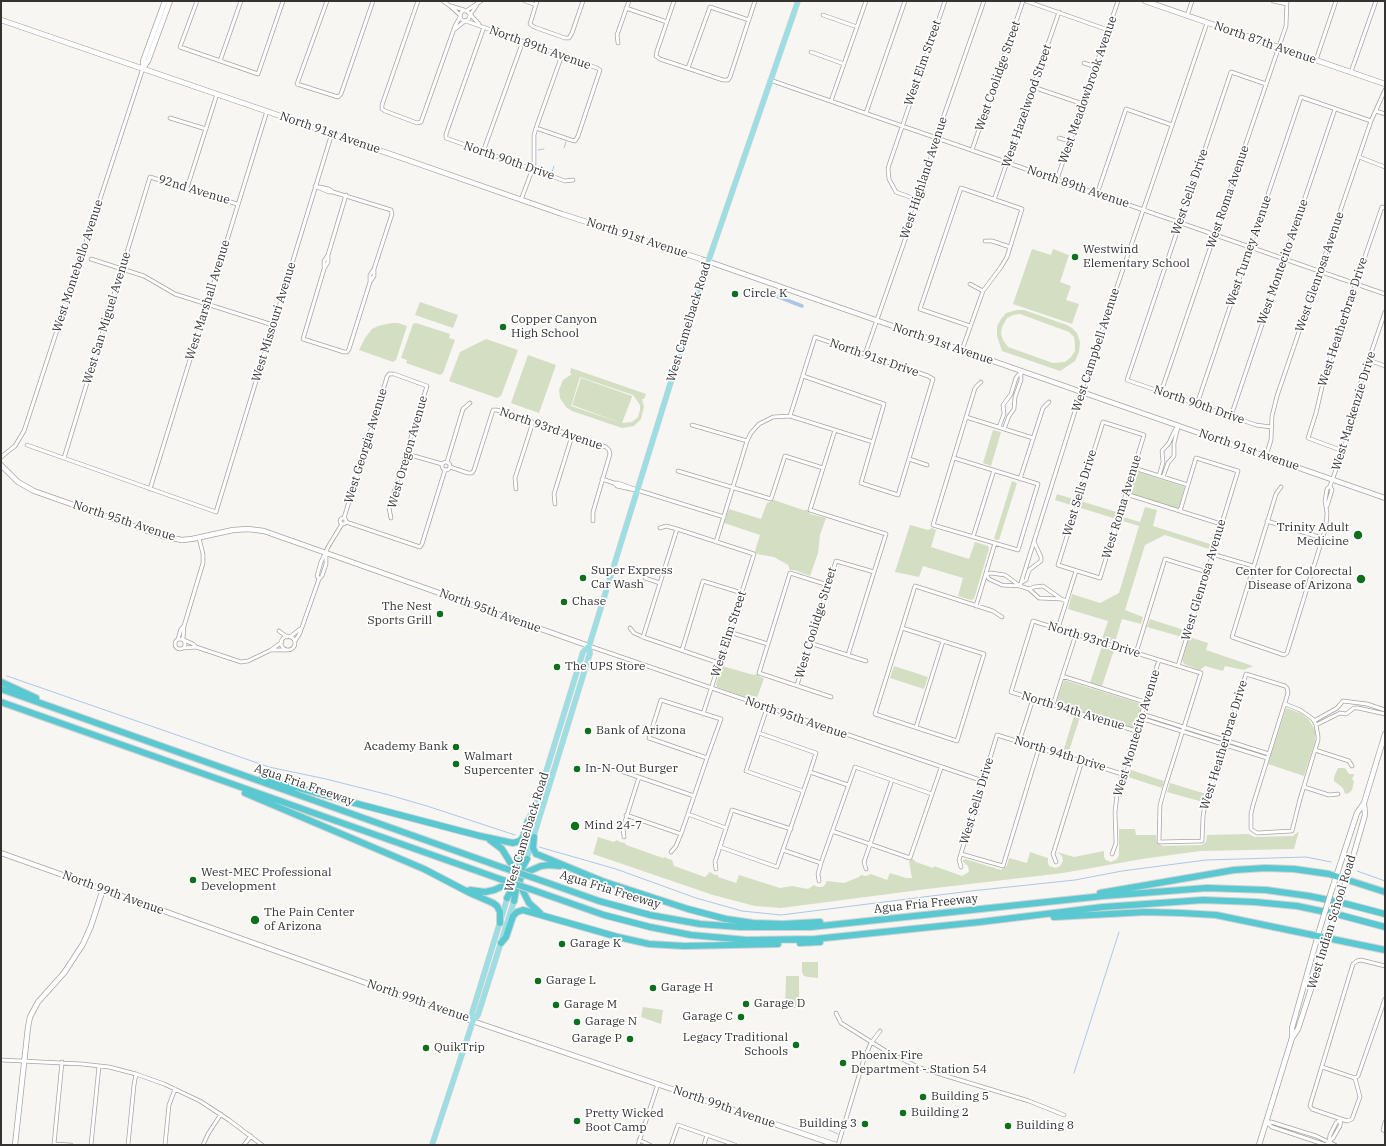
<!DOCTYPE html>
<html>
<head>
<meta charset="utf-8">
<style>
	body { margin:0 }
	#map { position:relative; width:1386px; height:1146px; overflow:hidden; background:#f7f6f3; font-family:"IBM Plex Serif",serif }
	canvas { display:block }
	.frame { position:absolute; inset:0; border:2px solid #343332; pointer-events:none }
</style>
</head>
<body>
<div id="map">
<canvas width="1386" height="1146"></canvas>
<div class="frame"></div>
</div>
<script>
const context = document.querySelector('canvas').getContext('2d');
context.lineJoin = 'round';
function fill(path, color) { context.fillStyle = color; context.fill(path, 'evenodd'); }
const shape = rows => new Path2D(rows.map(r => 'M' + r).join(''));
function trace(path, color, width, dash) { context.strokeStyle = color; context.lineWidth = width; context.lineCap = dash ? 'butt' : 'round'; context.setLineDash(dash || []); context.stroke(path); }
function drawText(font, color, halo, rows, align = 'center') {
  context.font = font + ' "IBM Plex Serif",serif'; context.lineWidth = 3.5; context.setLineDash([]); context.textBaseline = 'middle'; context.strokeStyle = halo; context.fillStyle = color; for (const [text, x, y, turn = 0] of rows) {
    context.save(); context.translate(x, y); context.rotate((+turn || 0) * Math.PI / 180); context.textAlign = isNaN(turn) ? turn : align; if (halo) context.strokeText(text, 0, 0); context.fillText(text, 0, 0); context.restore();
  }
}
const green = shape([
	[1032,249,1051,255,1053,249,1069,255,1060,282,1071,286,1066,300,1079,304,1072,324,1013,304],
	[420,302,458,315,453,328,415,315],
	[1017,310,1024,310,1067,325,1072,328,1077,333,1080,342,1079,352,1075,361,1060,371,1002,351,997,336,997,326,1001,319,1006,313],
	[1020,314,1069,332,1074,337,1075,344,1075,351,1071,357,1065,362,1053,363,1008,347,1003,340,1001,334,1002,327,1007,318,1013,315],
	[392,323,398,323,407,326,396,360,393,362,359,350,365,338,372,329,378,326],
	[416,323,450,334,449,338,455,340,443,373,440,375,406,363,407,360,401,358,413,324],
	[486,339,518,350,501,396,497,398,449,381,460,352],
	[528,355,556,365,539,413,511,403],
	[571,368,646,394,644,399,642,399,644,407,641,419,634,426,622,428,572,411,566,407,560,398,559,390,563,380,572,374,570,373],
	[580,377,633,395,640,405,640,410,638,417,632,422,622,423,632,397,632,396,581,378,572,405,621,423,571,406],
	[993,430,1001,432,991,466,983,463],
	[1135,471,1185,487,1178,509,1129,494],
	[1012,481,1017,483,999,540,994,539],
	[1057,494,1117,512,1123,517,1140,522,1145,507,1157,510,1153,526,1210,544,1209,549,1165,535,1145,545,1125,610,1143,617,1141,624,1122,619,1115,642,1102,639,1108,621,1068,609,1072,594,1100,603,1119,593,1139,526,1055,500],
	[774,500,803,510,808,510,810,514,826,518,820,535,818,553,810,576,794,570,790,570,788,565,774,557,757,554,755,551,760,535,724,523,729,509,761,519,767,503],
	[910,525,928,530,932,528,936,530,931,547,969,559,975,542,988,546,989,549,974,599,971,600,958,596,963,578,923,566,919,577,895,572],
	[1150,619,1184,630,1182,637,1147,627],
	[1189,637,1208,643,1206,650,1253,666,1244,670,1225,666,1223,671,1205,666,1200,670,1184,664,1182,660],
	[1102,646,1114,650,1102,686,1090,683],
	[722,666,754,675,757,674,760,677,764,678,756,701,717,687,716,684],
	[894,666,928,677,924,689,890,678],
	[1064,680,1142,704,1135,729,1056,703],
	[1286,708,1300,713,1309,720,1315,730,1315,741,1304,776,1268,764],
	[1074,716,1080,717,1068,754,1063,752],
	[1338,768,1345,768,1349,774,1354,774,1354,776,1352,778,1354,782,1352,790,1349,793,1345,794,1343,788,1334,781,1334,777],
	[1128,769,1164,781,1162,788,1125,776],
	[1170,783,1206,794,1203,802,1167,792],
	[1119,829,1135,829,1136,835,1156,835,1157,843,1163,846,1202,845,1206,842,1207,835,1248,834,1255,837,1290,836,1293,836,1299,831,1294,849,1200,851,1142,859,1063,873,927,889,781,908,755,906,713,895,593,854,598,837,614,842,617,840,620,842,625,843,626,845,663,858,665,857,668,859,672,860,674,866,705,877,710,872,715,875,718,875,718,877,736,883,739,875,780,888,792,886,808,889,814,885,817,887,822,887,824,886,827,881,844,883,859,877,861,875,866,876,871,874,887,880,890,873,906,878,912,878,909,861,913,859,916,862,933,868,934,866,962,876,969,872,968,866,962,861,965,859,1001,870,1007,866,1009,858,1027,863,1030,852,1048,858,1048,863,1049,866,1056,868,1060,866,1063,861,1062,856,1057,852,1074,857,1104,851,1104,857,1106,860,1111,862,1117,859,1119,855],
	[802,962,818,962,818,978,808,977,804,976,802,972],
	[786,976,799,976,799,1008,785,1008],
	[643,1007,663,1010,661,1024,641,1017]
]);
const stream = shape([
	[564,148,566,142],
	[538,150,544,149],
	[552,172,554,166],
	[7,676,269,767,326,779,389,795,427,806,515,835],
	[539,847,616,869,696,898,742,911,781,915,971,891,1075,880,1122,871,1206,860,1306,857,1331,862],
	[1357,871,1385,881],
	[1074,1073,1119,932],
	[829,1130,838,1134]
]);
const canal = shape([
	[766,292,802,306]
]);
const street = shape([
	[197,1,180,47,258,74,283,1],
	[327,1,297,84,338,97,341,94,373,1],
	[418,1,382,105,382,109,385,111,417,123,421,122,455,26,460,17],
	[443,1,450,6,460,15],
	[525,1,536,5],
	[537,1,530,24,534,27,565,38,569,38,572,33,583,1],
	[674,1,657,51,656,56,660,59,723,80,728,80,730,77,755,1],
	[1026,1,1108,30],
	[1273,1,1287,4],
	[451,6,464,10],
	[626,8,667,22],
	[466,11,481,1],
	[470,15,477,5],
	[823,15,857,27],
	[470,16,468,20,464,21,461,19,460,16,462,11,467,11,479,24],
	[1187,16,1192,1],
	[466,21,597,68,600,70,578,136,575,141,571,140,536,128],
	[484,27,446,134,446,138,565,181,573,180],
	[455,29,465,21],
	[618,43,617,35,629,1],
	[811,52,844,64],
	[1316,60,1336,1],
	[220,61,241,1],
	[1084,63,1096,67],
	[688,68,710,7,749,20],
	[1351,72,1376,1],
	[770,80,1385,294],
	[1266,84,1231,72,1127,380,1256,425,1271,427],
	[1033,87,1083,104],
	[831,101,866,1],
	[1376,111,1385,114],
	[866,113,905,1],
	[170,118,206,129],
	[1059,138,1070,141],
	[972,150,1023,1],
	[483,152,523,41],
	[1359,157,1385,167],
	[1057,179,1118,1],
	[315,186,329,189,333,192,391,210,392,214,374,269,370,275,370,282],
	[317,187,329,192,332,192],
	[187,188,217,94],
	[1097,194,1126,109,1172,125],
	[521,200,534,165,534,135,536,128,562,55],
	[918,200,896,192,889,179,888,168,945,1],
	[994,200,1059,12],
	[985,241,992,241,1010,247],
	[328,255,328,262,324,269,303,339,344,352,347,352,349,349,370,282,374,276,374,269],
	[91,259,144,276,175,294,273,325],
	[324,267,324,261,328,255,346,195],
	[970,284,983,291],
	[962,350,983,291,1001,267,1007,257,1022,209,961,188,920,309,970,326],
	[865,354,921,194,936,138,984,1],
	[1369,360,1385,366],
	[1161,392,1286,26,1287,1],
	[1197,404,1301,97,1371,121],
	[790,416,815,337,928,376,933,379,898,495,861,483,884,404,803,376],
	[1231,416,1335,109],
	[966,417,1033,438],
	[1103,422,1144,435,1100,578,1058,565,1103,422],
	[692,425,747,441],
	[999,427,1004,414,1003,405,1011,394,1016,378,1021,371],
	[1004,429,1009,416,1014,409,1015,397,1021,380,1021,373],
	[835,430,810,510,886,534,848,655],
	[27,445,216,512,332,133],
	[1343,451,1308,438,1316,413,1326,370,1382,207,1385,208],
	[407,454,442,464],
	[1266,456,1271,440,1272,416,1277,396,1371,121,1385,90],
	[1,457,15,446,24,431,143,68],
	[64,458,150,177,237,204],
	[954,458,1038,484,1018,550,933,525,975,388,981,382],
	[909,459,927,465],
	'442 466a4 4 0 1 1 8 0a4 4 0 1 1-8 0Z',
	[447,462,463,409,470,403],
	[450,467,468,473,472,473,474,470,493,410,497,410,606,447,609,450,610,454,593,512,593,521],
	[1134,468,1188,485],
	[678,471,771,499,785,456,823,468],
	[1159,476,1163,462,1162,451,1169,443,1174,432,1178,425],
	[1163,477,1168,463,1174,456,1174,443,1178,427],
	[602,479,614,483,618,483,637,490,724,517],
	[1020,479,1043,408,1049,402],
	[614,483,617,486,635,490],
	[1281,487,1276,494,1232,637,1284,655,1287,653,1326,527,1327,513,1325,501,1327,489,1330,486,1351,428,1358,391,1385,312],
	[150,489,267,111],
	[516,489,515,478,533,422],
	[1126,494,1221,524],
	[555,504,554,494,572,436],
	[1327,506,1332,490,1330,486],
	'340 521a3 3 0 1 1 6 0a3 3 0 1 1-6 0Z',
	[344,518,387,377,389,374,394,374,427,386,389,508,391,518],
	[1267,521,1322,538],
	[346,522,420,547,422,544,445,470],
	[660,528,666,526,677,529,754,554,703,714],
	[973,537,994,470],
	[716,542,747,441,751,433,759,424,773,417,790,416,873,442],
	[1212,554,1253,566],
	[986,574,989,579,1002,585,1020,586,1029,589,1039,598,1061,599,1066,601],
	[986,574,991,573,1005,575,1020,586],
	[645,578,660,583],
	[319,579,317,576,321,562,328,547,342,524],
	[1022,582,1026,580,1029,570,1041,561,1041,557,1034,542],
	[828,585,790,573,759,673,831,697],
	[1020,586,1081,392,1207,23],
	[1029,589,1034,587,1043,586,1060,598],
	[976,606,995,543],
	[630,628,634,633,643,637,719,663],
	[902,628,984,654,957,741,875,714,890,666,902,628,915,586,993,611,1002,617],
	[1058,628,1076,571],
	[279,631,287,637],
	[729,632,768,644],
	'281 643a7 7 0 1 1 14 0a7 7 0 1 1-14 0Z',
	[290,637,300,629],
	[643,637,677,529],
	'175 644a5 5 0 1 1 10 0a5 5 0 1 1-10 0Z',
	[178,639,181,629,184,626],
	[183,639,184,626,203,563,203,554,199,538],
	[184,640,193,644,196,647,241,662,248,661,271,650,282,642],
	[295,641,300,633,319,579,322,576,326,564,326,553],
	[810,643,866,661],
	[589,646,983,781],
	[184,648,196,647],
	[271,650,286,650],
	[682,650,703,581,742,593],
	[1136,653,1165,559,1207,572],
	[1178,666,1238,471,1196,458,1180,511],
	[1062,676,1145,702],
	[797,685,836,561,874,572],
	[1053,705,1076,634],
	[767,708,746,771,803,791],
	[1142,714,1269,754],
	[1140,718,1267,758],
	[1314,721,1337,708,1343,701,1367,704,1385,710],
	[1316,725,1340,713,1346,714,1354,708,1358,708,1385,714],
	[916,727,943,641],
	[1136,731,1011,692,1033,621,1201,673,1165,787,1160,805,1159,842,1202,841,1203,817,1204,810,1246,674,1285,686,1287,688,1288,693,1253,805,1251,814,1251,829,1257,833,1292,831,1300,799,1318,740,1318,736,1316,725,1313,719,1300,710,1285,704],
	[1019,742,1033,699],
	[1315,750,1349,761,1352,766],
	[621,771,694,796],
	[810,772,848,785],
	[1304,787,1329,795,1338,794],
	[688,814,726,828],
	[626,815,681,834],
	[832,831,910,858,941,768],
	[624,837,623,828,639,777],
	[720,847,777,867,810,772,816,753,759,733],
	[783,850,821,863],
	[671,852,676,846,681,834,688,814,694,796,707,758,721,719,661,700,649,738,707,758],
	[961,854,1003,866,1039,748],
	[1112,854,1116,843,1115,812,1117,795,1122,774,1159,660],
	[1056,862,1053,854,1082,761],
	[961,867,959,860,997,735,1122,774],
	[716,869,715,862,732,810,791,829],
	[866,869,864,862,892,780],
	[819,881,818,874,821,863,855,767,932,794],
	[1385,966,1361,960,1357,961,1353,964,1311,1102,1310,1106,1312,1109,1347,1121,1352,1119,1360,1097,1355,1078,1358,1076,1385,999],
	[836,1013,841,1023,889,1053,908,1062,920,1068,1029,1101,1064,1115],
	[1,1060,82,1064,109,1067,136,1074,164,1084,200,1101,229,1120,262,1145],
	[62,1062,54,1144,71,1145],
	[1322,1067,1355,1078],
	[1266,1122,1271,1122,1316,1136,1335,1145],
	[1266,1122,1272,1127,1326,1145],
	[1385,1122,1383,1130,1385,1131],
	[639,1140,650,1145],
	[1329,1141,1330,1135,1336,1123,1341,1119],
	[91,1145,99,1066],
	[128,1145,134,1085,136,1074],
	[165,1145,169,1105,175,1089],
	[203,1145,208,1134,221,1114],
	[244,1145,251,1136],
	[638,1145,658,1084],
	[671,1145,678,1125,735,1145],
	[704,1145,707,1135],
	[838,1145,864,1059,871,1043,880,1031],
	[1326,1145,1333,1138,1340,1126,1341,1119]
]);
const secondary = shape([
	[1145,1,1385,84],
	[1,20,330,133,562,214,701,259,1385,498],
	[143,68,148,61,170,1],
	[143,68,143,61,165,1],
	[1,465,18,482,34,491,162,536,182,540,192,539,233,530,248,529,264,531,589,646],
	[1,853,481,1024,836,1145],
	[1333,886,1357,813,1364,803,1385,734],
	[1344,888,1365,815,1364,803],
	[1292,1038,1292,1028,1320,928],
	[15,1145,28,1027,30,1017,38,1002,64,973,83,944,91,926,103,889],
	[1259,1145,1292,1038,1298,1029,1331,927]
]);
const primary = shape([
	[533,814,583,652,589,646],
	[519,859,527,833],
	[526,861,590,653,589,646,708,262,798,1],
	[473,1021,472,1013,508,896],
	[432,1145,473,1021,478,1015,515,898]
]);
const highway = shape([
	[1,682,36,698],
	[1,689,504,868],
	[1,702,500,879],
	[262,778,343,800,480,836,513,843,520,841,523,837,528,821,534,811],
	[245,793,424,869,470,893,493,903,497,906,500,912,500,923],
	[534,837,533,848,536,854,539,855,602,881,688,909,726,919,753,923,783,924,820,922],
	[490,840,502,849,513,867,517,884,514,901],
	[520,856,518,872,521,887,529,903,540,913],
	[534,878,599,901,650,915,700,924,740,927,811,927,1103,896,1207,888,1266,890,1309,896,1343,903,1385,914],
	[530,889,604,915,650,927,691,935,747,940,815,939,980,922,1103,907,1203,900,1255,902,1297,906,1340,915,1385,927],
	[470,890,485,892,494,890,503,886,518,876,527,859],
	[1100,893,1234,870,1265,868,1294,869,1329,874,1385,892],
	[507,898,515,883,527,872,541,866,549,865,560,866],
	[1054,917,1146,912,1181,913,1216,915,1385,950],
	[501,943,506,937,513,916,517,912,523,910,618,937,649,944,684,946,778,944],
	[800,943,820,942]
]);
const secondaryBridge = shape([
	[1331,927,1344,888],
	[1320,928,1333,886]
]);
const highwayBridge = shape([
	[504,868,534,878],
	[500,879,530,889]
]);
const markers = [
	[1075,257,4,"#0e6f1d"],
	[735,294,4,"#0e6f1d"],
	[503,327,4,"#0e6f1d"],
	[1358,535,5,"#0e6f1d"],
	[583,578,4,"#0e6f1d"],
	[1361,579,5,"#0e6f1d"],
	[564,602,4,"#0e6f1d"],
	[440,614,4,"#0e6f1d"],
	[557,667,4,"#0e6f1d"],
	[588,731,4,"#0e6f1d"],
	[456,747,4,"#0e6f1d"],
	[456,764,4,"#0e6f1d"],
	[577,769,4,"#0e6f1d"],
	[575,826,5,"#0e6f1d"],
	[193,880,4,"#0e6f1d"],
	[255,920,5,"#0e6f1d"],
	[562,944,4,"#0e6f1d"],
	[538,981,4,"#0e6f1d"],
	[653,988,4,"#0e6f1d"],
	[746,1004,4,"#0e6f1d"],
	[556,1005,4,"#0e6f1d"],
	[741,1017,4,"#0e6f1d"],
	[577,1022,4,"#0e6f1d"],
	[630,1039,4,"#0e6f1d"],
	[796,1045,4,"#0e6f1d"],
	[426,1048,4,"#0e6f1d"],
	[843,1063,4,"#0e6f1d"],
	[923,1097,4,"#0e6f1d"],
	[903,1113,4,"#0e6f1d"],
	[577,1121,4,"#0e6f1d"],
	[865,1124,4,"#0e6f1d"],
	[1008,1126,4,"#0e6f1d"]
];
const streetNames = [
	["North 87th Avenue",1265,43,19],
	["North 89th Avenue",540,48,20],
	["West Elm Street",923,63,-71],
	["West Coolidge Street",998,76,-71],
	["West Meadowbrook Avenue",1088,90,-71],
	["West Hazelwood Street",1027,106,-71],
	["North 91st Avenue",330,133,19],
	["North 90th Drive",509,161,19],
	["West Highland Avenue",924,178,-72],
	["North 89th Avenue",1078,187,19],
	["92nd Avenue",194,190,17],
	["West Sells Drive",1190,192,-71],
	["West Roma Avenue",1228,197,-71],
	["North 91st Avenue",637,238,18],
	["West Turney Avenue",1249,251,-71],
	["West Montecito Avenue",1283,262,-71],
	["West Montebello Avenue",78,266,-72],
	["West Glenrosa Avenue",1320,272,-71],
	["West Marshall Avenue",208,300,-73],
	["West San Miguel Avenue",107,318,-73],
	["West Missouri Avenue",274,322,-73],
	["West Camelback Road",689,322,-73],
	["West Heatherbrae Drive",1343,322,-72],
	["North 91st Avenue",943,344,19],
	["West Campbell Avenue",1096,350,-72],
	["North 91st Drive",874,358,19],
	["North 90th Drive",1199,405,19],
	["West Mackenzie Drive",1354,411,-73],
	["North 93rd Avenue",551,429,19],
	["West Georgia Avenue",366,446,-73],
	["North 91st Avenue",1249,450,19],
	["West Oregon Avenue",408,452,-74],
	["West Sells Drive",1080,493,-73],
	["West Roma Avenue",1122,507,-73],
	["North 95th Avenue",124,521,18],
	["West Glenrosa Avenue",1204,580,-73],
	["North 95th Avenue",490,611,20],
	["West Coolidge Street",816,623,-73],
	["West Elm Street",729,634,-72],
	["North 93rd Drive",1094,640,17],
	["North 94th Avenue",1073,711,17],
	["North 95th Avenue",796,718,19],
	["West Montecito Avenue",1137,733,-73],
	["West Heatherbrae Drive",1224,745,-73],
	["North 94th Drive",1060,754,17],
	["Agua Fria Freeway",304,785,19],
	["West Sells Drive",977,801,-73],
	["West Camelback Road",527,832,-73],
	["Agua Fria Freeway",610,890,17],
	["North 99th Avenue",113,893,20],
	["Agua Fria Freeway",926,904,-6],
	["West Indian School Road",1332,922,-73],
	["North 99th Avenue",418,1001,19],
	["North 99th Avenue",724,1107,19]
];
const poiNames = [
	["Westwind",1083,250],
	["Elementary School",1083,264],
	["Circle K",743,294],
	["Copper Canyon",511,320],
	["High School",511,334],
	["Trinity Adult",1349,528,"right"],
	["Medicine",1349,542,"right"],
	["Super Express",591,571],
	["Car Wash",591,585],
	["Center for Colorectal",1352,572,"right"],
	["Disease of Arizona",1352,586,"right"],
	["Chase",572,602],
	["The Nest",432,607,"right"],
	["Sports Grill",432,621,"right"],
	["The UPS Store",565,667],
	["Bank of Arizona",596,731],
	["Academy Bank",448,747,"right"],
	["Walmart",464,757],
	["Supercenter",464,771],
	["In-N-Out Burger",585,769],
	["Mind 24-7",584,826],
	["West-MEC Professional",201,873],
	["Development",201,887],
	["The Pain Center",264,913],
	["of Arizona",264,927],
	["Garage K",570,944],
	["Garage L",546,981],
	["Garage H",661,988],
	["Garage D",754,1004],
	["Garage M",564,1005],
	["Garage C",733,1017,"right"],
	["Garage N",585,1022],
	["Legacy Traditional",788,1038,"right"],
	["Schools",788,1052,"right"],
	["Garage P",622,1039,"right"],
	["QuikTrip",434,1048],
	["Phoenix Fire",851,1056],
	["Department - Station 54",851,1070],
	["Building 5",931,1097],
	["Building 2",911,1113],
	["Pretty Wicked",585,1114],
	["Boot Camp",585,1128],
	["Building 3",857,1124,"right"],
	["Building 8",1016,1126]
];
fill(green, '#d4dec3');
trace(stream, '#adc6e5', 1);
trace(canal, '#adc6e5', 3.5);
trace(street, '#a6a5a2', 4.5);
trace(secondary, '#a6a5a2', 6);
trace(primary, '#d2d2d2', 6);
trace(highway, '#d2d2d2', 8);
trace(street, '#fff', 3);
trace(secondary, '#fff', 4.5);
trace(primary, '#9bdee3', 5);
trace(highway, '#59c8d1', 6);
trace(secondaryBridge, '#a6a5a2', 6, []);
trace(highwayBridge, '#d2d2d2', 8, []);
trace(secondaryBridge, '#fff', 4.5);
trace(highwayBridge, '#59c8d1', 6);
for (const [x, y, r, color] of markers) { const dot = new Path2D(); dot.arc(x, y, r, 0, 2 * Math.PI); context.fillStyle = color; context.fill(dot); trace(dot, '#fff', 1.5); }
drawText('12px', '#343332', '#fff', streetNames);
drawText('12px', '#343332', '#fff', poiNames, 'left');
</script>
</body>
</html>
